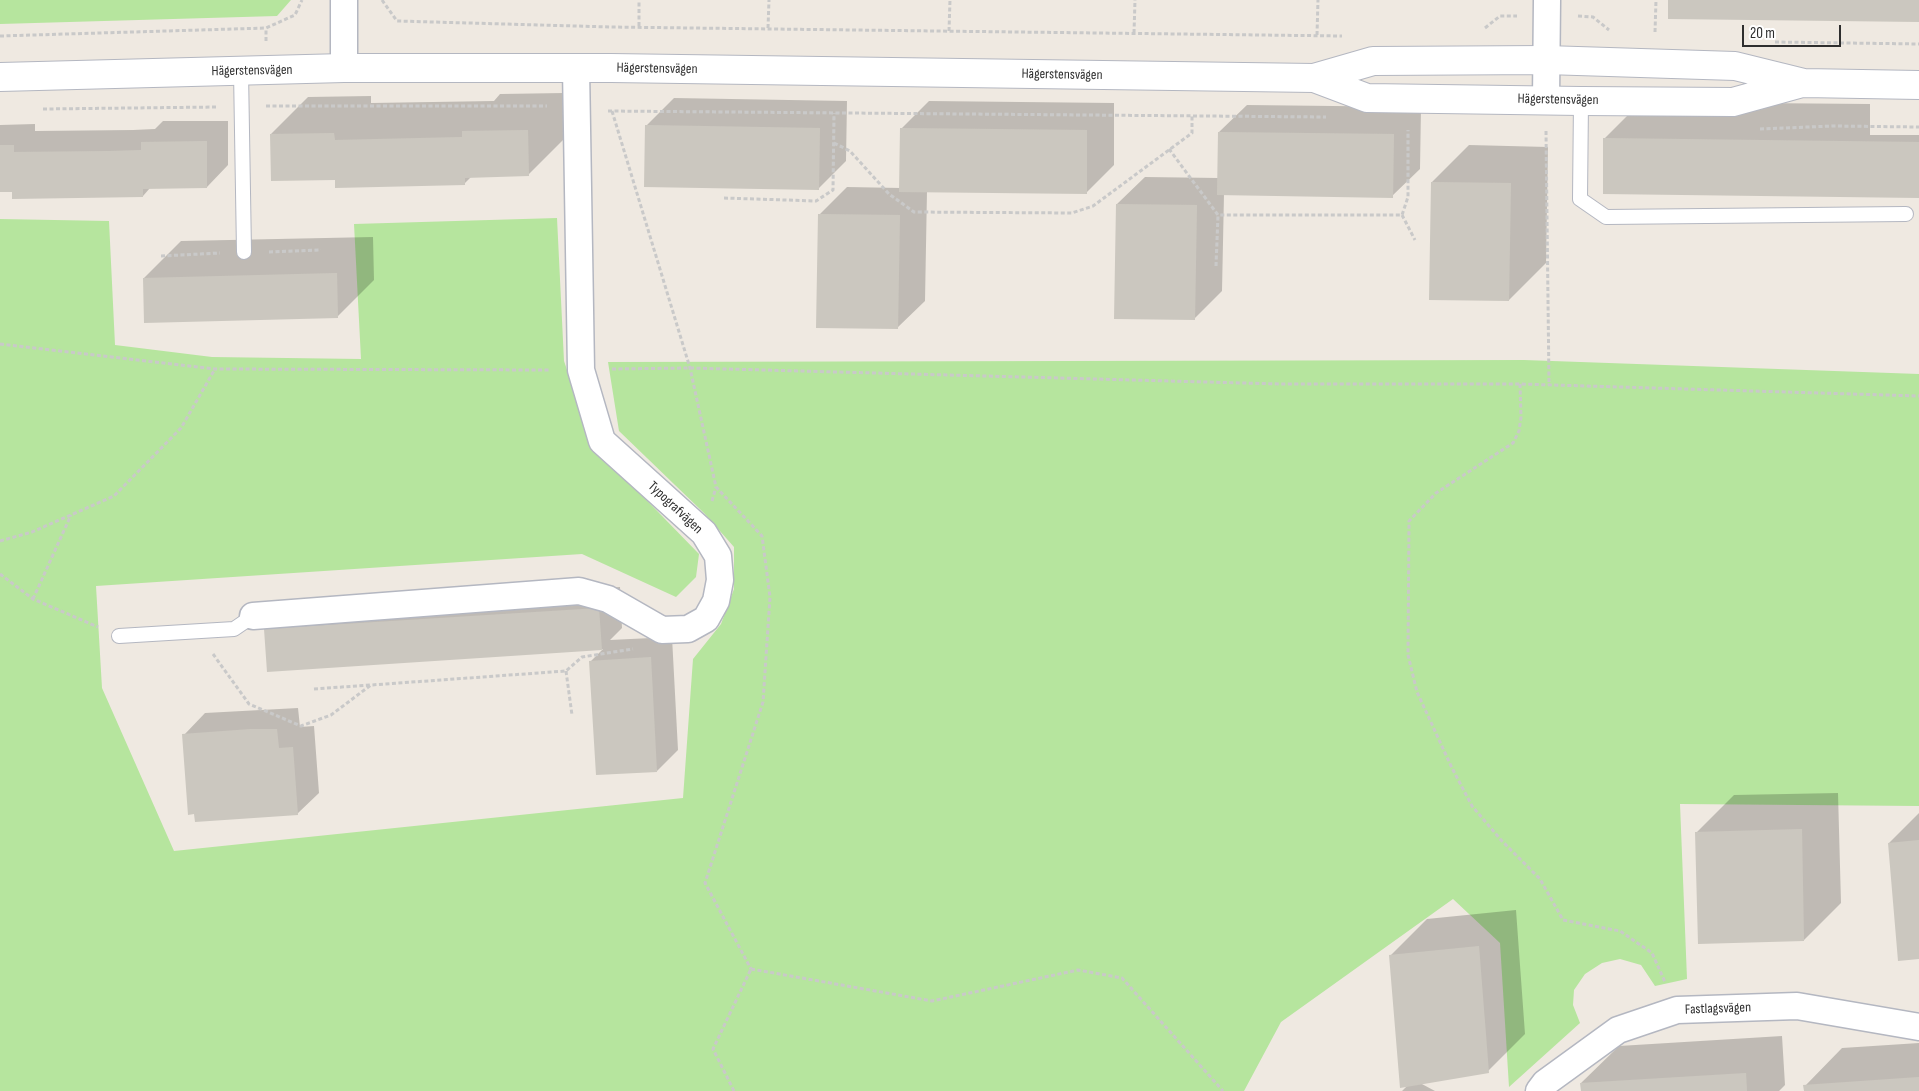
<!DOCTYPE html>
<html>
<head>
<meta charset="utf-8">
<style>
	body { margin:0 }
	#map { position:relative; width:1919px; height:1091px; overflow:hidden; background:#efe9e1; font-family:"Sofia Sans Condensed",sans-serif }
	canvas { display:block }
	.scale { position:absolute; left:1742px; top:25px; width:99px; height:22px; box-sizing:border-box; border:2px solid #2e2e2e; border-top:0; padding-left:6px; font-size:15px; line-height:18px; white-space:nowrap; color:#2e2e2e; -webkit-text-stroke:4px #fff; paint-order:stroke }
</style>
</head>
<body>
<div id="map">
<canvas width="1919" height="1091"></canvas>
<div class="scale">20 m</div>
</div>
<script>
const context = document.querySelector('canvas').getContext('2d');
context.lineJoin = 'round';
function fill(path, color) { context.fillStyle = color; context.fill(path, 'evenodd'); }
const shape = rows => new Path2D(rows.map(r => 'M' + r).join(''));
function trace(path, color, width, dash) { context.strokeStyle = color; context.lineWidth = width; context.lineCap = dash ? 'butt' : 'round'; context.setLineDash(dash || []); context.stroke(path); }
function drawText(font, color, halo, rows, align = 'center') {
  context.font = font + ' "Sofia Sans Condensed",sans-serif'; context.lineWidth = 4.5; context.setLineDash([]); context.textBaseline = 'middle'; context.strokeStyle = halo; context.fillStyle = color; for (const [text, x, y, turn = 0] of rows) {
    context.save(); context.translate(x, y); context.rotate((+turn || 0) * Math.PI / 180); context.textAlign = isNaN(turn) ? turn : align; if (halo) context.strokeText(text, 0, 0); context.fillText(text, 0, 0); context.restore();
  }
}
const green = shape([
	[0,0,291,0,277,16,0,24],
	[557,218,564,361,592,444,699,554,696,577,676,597,582,554,96,586,102,688,174,851,683,798,693,659,721,624,734,589,734,547,704,513,619,431,608,362,1524,360,1919,374,1919,806,1680,804,1687,979,1655,986,1641,965,1620,959,1602,963,1585,974,1574,990,1573,1005,1580,1023,1509,1087,1500,943,1453,899,1281,1022,1244,1091,0,1091,0,219,109,221,115,345,212,357,361,359,354,224]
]);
const shadow = shape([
	[564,93,565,138,528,175,472,176,464,184,336,179,271,134,308,97,371,96,371,103,494,101,500,94],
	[674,98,847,101,846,161,818,189,646,126],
	[929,101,1114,103,1114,165,1086,193,927,191,925,301,897,328,819,215,847,187,901,188,901,129],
	[1641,102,1870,104,1870,135,1919,135,1919,196,1604,139],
	[1247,105,1421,107,1420,169,1392,196,1224,194,1222,291,1194,319,1117,204,1145,177,1219,178,1219,132],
	[163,121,228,121,228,165,207,187,150,188,143,196,0,191,0,125,35,124,35,131,133,130,155,129],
	[1469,145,1548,147,1546,263,1509,300,1432,182],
	[373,237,374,280,337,317,144,278,181,241],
	[620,587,622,628,610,640,672,637,678,750,657,771,591,661,603,649,268,670,265,630,287,608],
	[298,708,300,727,314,726,319,793,297,814,184,735,205,713],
	[1838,793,1841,903,1804,940,1697,832,1734,795],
	[1919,813,1919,958,1889,843],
	[1516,910,1525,1034,1488,1071,1420,1083,1435,1091,1402,1091,1408,1085,1390,956,1427,919],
	[1782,1036,1785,1085,1779,1091,1582,1091,1581,1083,1619,1046],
	[1919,1043,1919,1091,1805,1091,1805,1086,1842,1048]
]);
const building = shape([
	[1668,0,1919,0,1919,22,1668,19],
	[645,125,820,128,819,190,644,187],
	[900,128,1087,130,1087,194,899,192],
	[528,130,529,176,465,178,465,185,335,188,335,180,271,181,270,134,334,133,335,140,462,137,462,131],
	[1218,132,1394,134,1393,198,1217,195],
	[1603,138,1919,142,1919,198,1603,194],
	[207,141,207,188,143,189,143,197,12,199,12,192,0,192,0,145,14,145,14,152,110,151,141,150,141,142],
	[1431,182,1511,183,1509,301,1429,300],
	[1116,204,1197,205,1195,320,1114,319],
	[818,214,900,215,898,329,816,328],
	[337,273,338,318,144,323,143,278],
	[599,608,602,650,267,672,264,629],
	[651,657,657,772,596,775,589,661],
	[251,729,277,729,279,748,293,747,298,815,195,822,194,814,188,815,182,734],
	[1802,829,1804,941,1698,944,1695,832],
	[1919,840,1919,959,1898,961,1888,843],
	[1479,946,1489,1073,1400,1088,1389,955],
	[1746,1073,1747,1091,1581,1091,1580,1083],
	[1919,1077,1919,1091,1804,1091,1803,1085]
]);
const path = shape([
	[382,0,397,21,611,27,1342,36],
	[1578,16,1593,17,1609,30],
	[639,26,639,0],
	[768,28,769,0],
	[1485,28,1500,16,1517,16],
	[949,31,950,0],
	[1655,32,1656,0],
	[1134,33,1135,0],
	[1317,35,1318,0],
	[0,36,266,28,295,15,302,0],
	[266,41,266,28],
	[1775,42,1919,44],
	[266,106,547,106],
	[43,109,217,107],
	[608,111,1326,117],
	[612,111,690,368,716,487,762,536,770,597,763,702,705,883,751,969],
	[1760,129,1832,126,1919,127],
	[1546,131,1549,385],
	[834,143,850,151,889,194,914,212,1072,213,1093,206,1192,133,1192,116],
	[1169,149,1218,215,1402,215,1408,197,1408,130],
	[724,198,816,201,833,190,834,113],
	[1402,215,1415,240],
	[269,252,321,250],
	[161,256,220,253],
	[1216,266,1218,215],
	[0,344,215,369,550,370],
	[612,369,690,368,1280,384,1520,384,1919,396],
	[1520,384,1521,417,1519,431,1513,443,1436,493,1409,521,1408,655,1417,692,1452,768,1472,806,1501,840,1540,879,1563,920,1620,931,1652,953,1665,982],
	[712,501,716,487],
	[0,541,32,532,114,496,181,428,215,369],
	[0,574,33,599,98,627],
	[33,599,71,515],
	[213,654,249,704,301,726,331,715,371,685,566,671,582,657,633,649],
	[566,671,572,715],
	[314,689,370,685],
	[751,969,932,1001,1078,970,1122,978,1223,1091],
	[734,1091,713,1049,751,969]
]);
const lane = shape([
	[241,71,244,252],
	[1581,101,1580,199,1606,217,1906,214],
	[119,636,234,629,253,616]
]);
const street = shape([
	[344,0,344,68],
	[1546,100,1547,0],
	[253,616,579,591,608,599,662,630,688,629,706,619,716,601,720,580,718,556,704,533,602,441,581,370,576,68],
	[1539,1091,1545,1083,1618,1030,1677,1010,1797,1006,1919,1027]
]);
const secondary = shape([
	[0,77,344,68,611,68,1314,78,1373,61,1546,60,1735,66,1804,83,1919,85],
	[1314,78,1367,98,1581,101,1733,102,1802,83]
]);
const streetNames = [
	["Hägerstensvägen",657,69,1],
	["Hägerstensvägen",252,71,-1],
	["Hägerstensvägen",1062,75,1],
	["Hägerstensvägen",1558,100,1],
	["Typografvägen",675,508,43],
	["Fastlagsvägen",1718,1009,-2]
];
fill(green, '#b6e59e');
fill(shadow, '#0003');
fill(building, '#cbc7bf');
trace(lane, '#b4b7c1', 16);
trace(street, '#b4b7c1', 29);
trace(secondary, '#b4b7c1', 30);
trace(path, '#c9c9c9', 3, [4, 2.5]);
trace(lane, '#fff', 14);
trace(street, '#fff', 26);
trace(secondary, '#fff', 28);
drawText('14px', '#2e2e2e', '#fff', streetNames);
</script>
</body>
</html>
